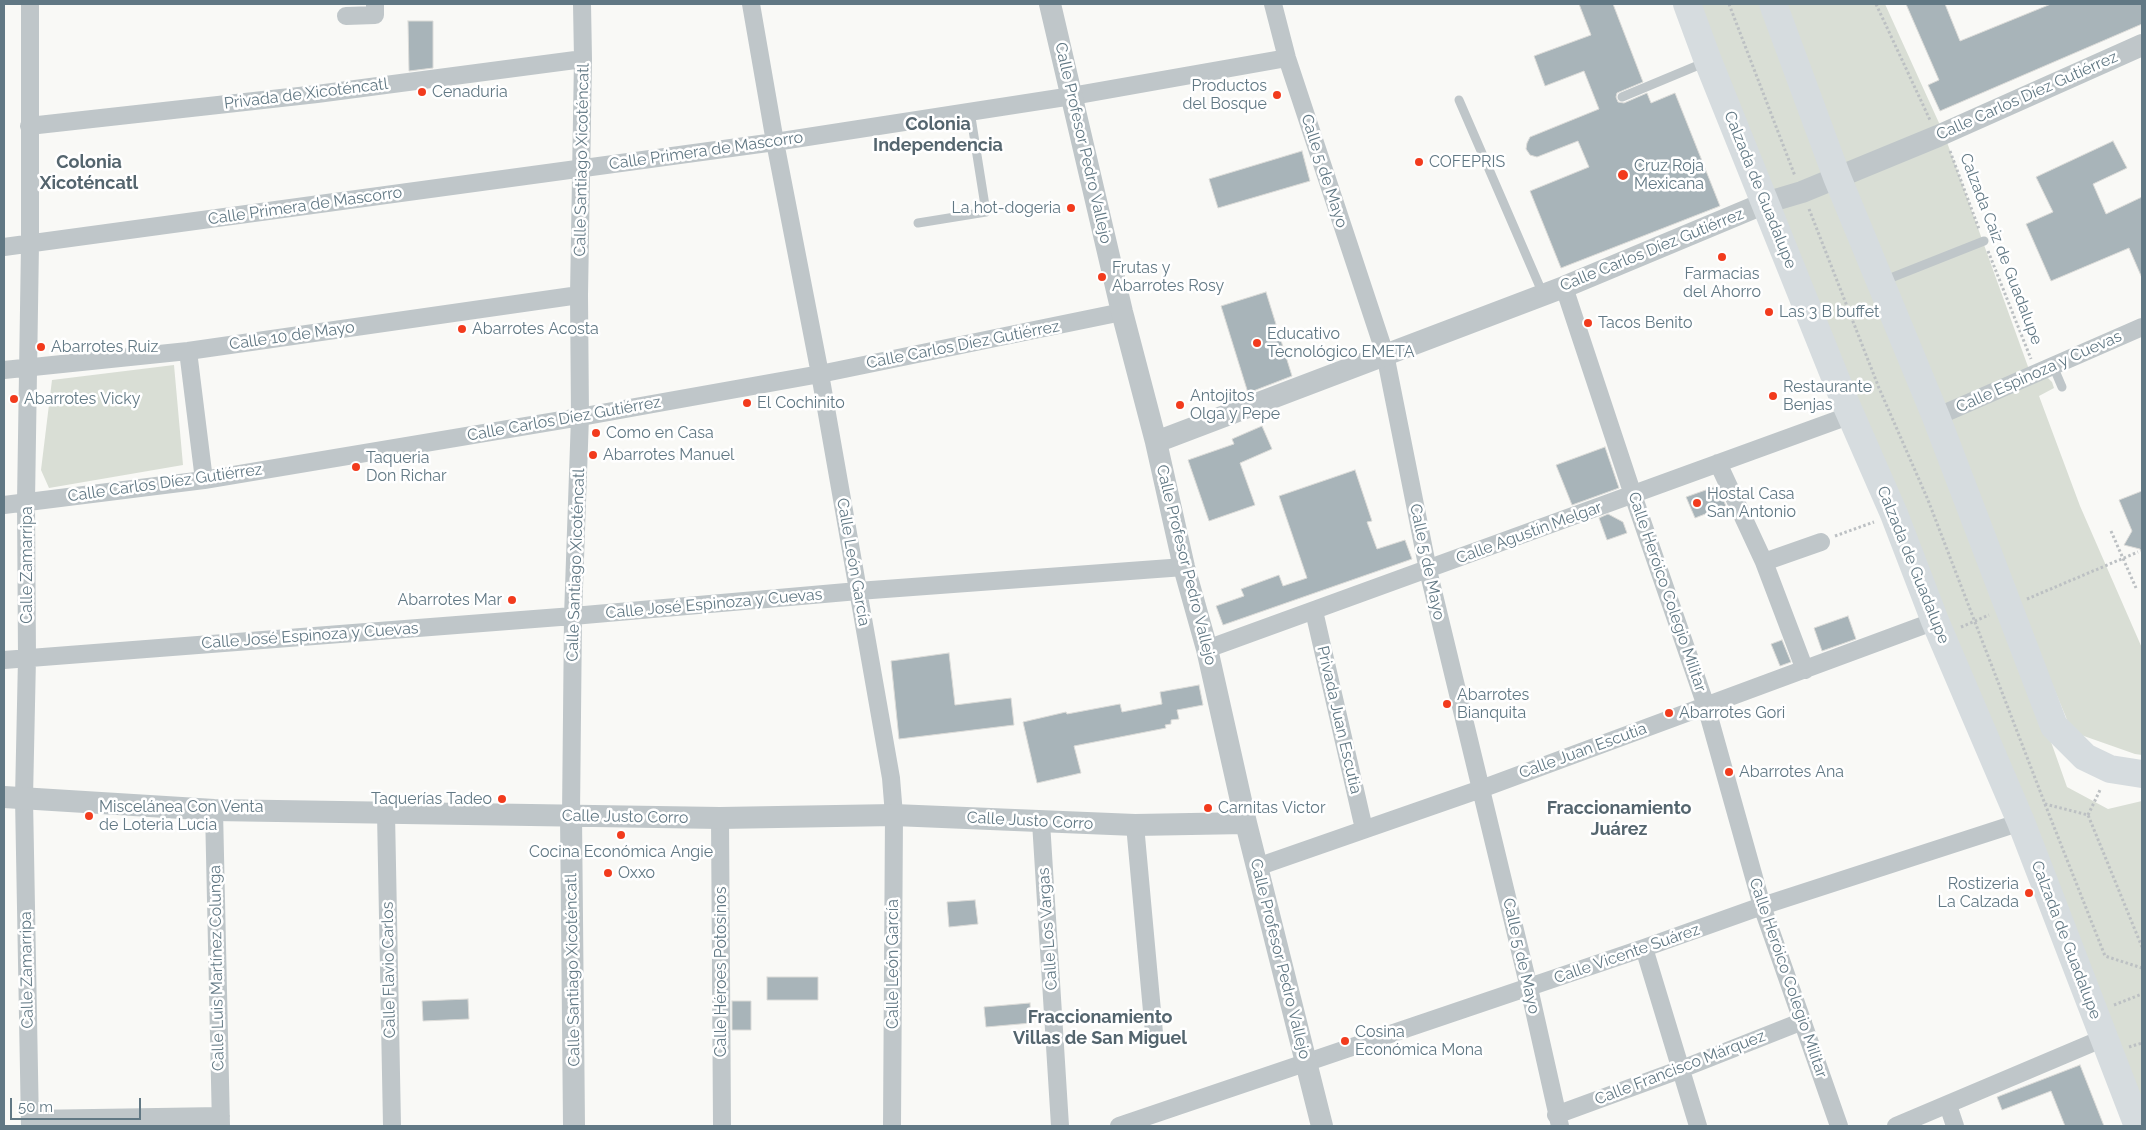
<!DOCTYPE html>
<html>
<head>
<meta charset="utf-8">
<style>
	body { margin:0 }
	#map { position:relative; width:2146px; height:1130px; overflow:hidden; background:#f9f9f6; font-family:Raleway,sans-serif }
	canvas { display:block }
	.frame { position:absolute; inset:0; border:5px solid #617884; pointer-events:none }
	.scale { position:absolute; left:10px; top:1098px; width:131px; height:22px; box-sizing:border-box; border:2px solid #617884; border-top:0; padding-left:6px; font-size:15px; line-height:18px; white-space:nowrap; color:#617884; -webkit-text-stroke:4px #fff; paint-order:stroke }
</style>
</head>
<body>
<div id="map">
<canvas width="2146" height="1130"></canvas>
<div class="frame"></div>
<div class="scale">50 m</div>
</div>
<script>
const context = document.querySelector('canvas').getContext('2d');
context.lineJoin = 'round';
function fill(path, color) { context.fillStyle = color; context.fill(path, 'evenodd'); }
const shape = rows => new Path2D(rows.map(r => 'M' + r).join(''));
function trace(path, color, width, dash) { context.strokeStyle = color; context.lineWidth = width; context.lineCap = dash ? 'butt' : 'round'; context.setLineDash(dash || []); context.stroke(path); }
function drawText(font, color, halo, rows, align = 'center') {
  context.font = font + ' Raleway,sans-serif'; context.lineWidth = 5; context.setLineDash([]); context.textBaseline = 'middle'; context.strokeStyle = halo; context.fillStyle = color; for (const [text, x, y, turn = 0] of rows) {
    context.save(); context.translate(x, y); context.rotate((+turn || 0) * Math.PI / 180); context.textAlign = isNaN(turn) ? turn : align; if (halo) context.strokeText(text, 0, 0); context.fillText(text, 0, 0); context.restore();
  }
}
const green = shape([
	[1700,4,1885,4,1944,134,2031,375,1936,417,2067,787,2108,809,2142,801,2142,1122,1779,208],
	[174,365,183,465,49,488,41,470,52,380],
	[2046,376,2052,382,2054,388,2039,396,2080,506,2142,648,2142,755,2135,754,2081,735,2068,722,1941,419]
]);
const building = shape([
	[1579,4,1613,4,1643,82,1617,93,1616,97,1618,102,1624,103,1647,93,1651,103,1675,93,1720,206,1561,268,1530,191,1589,167,1578,141,1537,157,1530,155,1526,149,1527,143,1530,137,1599,109,1584,71,1545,86,1534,56,1591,35,1579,4],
	[1906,4,1945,4,1960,41,2051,4,2142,4,2142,24,1940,111,1928,85,1939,80,1906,4],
	[408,21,433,21,433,68,409,71,408,21],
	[2113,141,2127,168,2093,184,2106,214,2142,197,2142,278,2129,248,2051,281,2026,224,2053,212,2036,177,2113,141],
	[1302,151,1310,181,1218,208,1209,179,1302,151],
	[1266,292,1292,376,1248,393,1221,306,1266,292],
	[1262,426,1272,449,1240,463,1255,505,1209,521,1188,460,1234,444,1232,439,1262,426],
	[1605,447,1619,488,1572,505,1556,465,1605,447],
	[1355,470,1372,521,1367,522,1377,549,1405,540,1412,559,1223,625,1216,606,1244,596,1241,589,1279,575,1283,586,1307,578,1279,496,1355,470],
	[1717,486,1726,506,1695,518,1686,497,1717,486],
	[2142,491,2142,554,2140,549,2124,545,2132,531,2119,500,2142,491],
	[1608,514,1623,522,1627,533,1607,540,1599,518,1608,514],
	[1848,616,1856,639,1822,651,1814,628,1848,616],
	[1782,640,1791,662,1780,666,1771,644,1782,640],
	[949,653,955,705,1011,698,1014,725,899,739,891,661,949,653],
	[1199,685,1203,705,1177,710,1179,719,1171,720,1171,724,1165,725,1166,728,1074,746,1081,773,1037,783,1023,722,1066,712,1067,714,1120,704,1122,712,1162,704,1160,692,1199,685],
	[975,900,978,924,949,927,947,902,975,900],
	[767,977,818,977,818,1000,767,1000,767,977],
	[468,999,469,1019,423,1021,422,1001,468,999],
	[732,1001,751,1001,751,1030,732,1030,732,1001],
	[1030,1003,1031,1023,986,1027,984,1007,1030,1003],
	[2080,1065,2104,1126,2065,1126,2051,1091,2002,1110,1997,1097,2080,1065]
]);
const path = shape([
	[1729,4,1795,176],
	[1876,4,1930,120],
	[1950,151,1979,229],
	[1809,209,1879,388,1928,500,2045,804,2088,815,2142,947],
	[1988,251,2031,359],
	[2111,531,2136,588],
	[1835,536,1874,522],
	[2027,599,2138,552],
	[1961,627,1989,615],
	[2045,804,2105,956,2142,968],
	[2088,815,2101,788],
	[2114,1005,2142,994],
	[2129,1047,2142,1043]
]);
const service = shape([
	[1622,97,1706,62],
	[1459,100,1543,294],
	[918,223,986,212,970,111],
	[1883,281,1984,241],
	[2053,366,2062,387]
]);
const minor = shape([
	[30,4,30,244,26,502,27,658,24,798,30,1126],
	[751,4,775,142,820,374,891,778,894,815,892,1126],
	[1273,4,1287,58,1385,354,1428,570,1529,988,1560,1126],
	[346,16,375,15,375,4],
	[29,126,317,94,583,59],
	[4,247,775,142,1072,96,1287,58],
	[1564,287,1633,495,1706,706,1762,906,1839,1126],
	[188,351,204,480],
	[4,370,188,351,579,295],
	[1936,417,2142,327],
	[1718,463,1764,562,1805,670],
	[4,505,204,480,580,417,820,374,1122,312],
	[1764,562,1821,542],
	[1314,611,1364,829],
	[1207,649,1851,415],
	[4,660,573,616,858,591,1184,567],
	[214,810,221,1126],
	[386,813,392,1126],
	[571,815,573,616,580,417,579,295,583,59,582,4],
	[720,818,722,1126],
	[1041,822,1060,1126],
	[1135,825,1154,1033],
	[1257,867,1481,789,1935,621],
	[1644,948,1698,1126],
	[1948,1105,1955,1126],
	[1556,1115,1679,1070,1803,1021],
	[30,1119,221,1116],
	[1119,1126,1644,948,1762,906,2021,822],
	[1896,1126,2104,1038]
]);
const tertiary = shape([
	[1050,4,1122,312,1156,442,1184,567,1207,649,1246,823,1322,1126],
	[1156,442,1564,287,1765,203,1802,192,1938,136,2142,45],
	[4,797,214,810,720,818,894,815,1135,825,1246,823],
	[571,815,574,1126]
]);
const primary = shape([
	[1687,4,1708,61,1845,402,1894,514,1935,621,2021,822,2138,1126],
	[1773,4,1837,177,1936,417,2054,726,2085,757,2110,769,2142,774]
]);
const markers = [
	[422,92,5,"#f23b1d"],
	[1277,95,5,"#f23b1d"],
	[1419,162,5,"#f23b1d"],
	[1623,175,6,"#f23b1d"],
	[1071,208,5,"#f23b1d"],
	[1722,257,5,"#f23b1d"],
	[1102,277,5,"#f23b1d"],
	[1769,312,5,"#f23b1d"],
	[1588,323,5,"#f23b1d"],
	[462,329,5,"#f23b1d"],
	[1257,343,5,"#f23b1d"],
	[41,347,5,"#f23b1d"],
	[1773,396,5,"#f23b1d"],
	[14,399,5,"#f23b1d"],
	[747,403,5,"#f23b1d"],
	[1180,405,5,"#f23b1d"],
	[596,433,5,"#f23b1d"],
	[593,455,5,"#f23b1d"],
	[356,467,5,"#f23b1d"],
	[1697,503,5,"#f23b1d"],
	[512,600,5,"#f23b1d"],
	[1447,704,5,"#f23b1d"],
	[1669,713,5,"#f23b1d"],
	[1729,772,5,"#f23b1d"],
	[502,799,5,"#f23b1d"],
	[1208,808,5,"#f23b1d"],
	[89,816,5,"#f23b1d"],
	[621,835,5,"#f23b1d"],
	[608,873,5,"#f23b1d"],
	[2029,893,5,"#f23b1d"],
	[1345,1041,5,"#f23b1d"]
];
const poiNames = [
	["Productos",1267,86,"right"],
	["del Bosque",1267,104,"right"],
	["Cenaduria",432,92],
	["COFEPRIS",1429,162],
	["Cruz Roja",1634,166],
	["Mexicana",1634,184],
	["La hot-dogeria",1061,208,"right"],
	["Frutas y",1112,268],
	["Abarrotes Rosy",1112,286],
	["Farmacias",1722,274,"center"],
	["del Ahorro",1722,292,"center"],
	["Las 3 B buffet",1779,312],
	["Tacos Benito",1598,323],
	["Abarrotes Acosta",472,329],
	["Educativo",1267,334],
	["Tecnológico EMETA",1267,352],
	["Abarrotes Ruiz",51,347],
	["Restaurante",1783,387],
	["Benjas",1783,405],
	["Antojitos",1190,396],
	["Olga y Pepe",1190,414],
	["Abarrotes Vicky",24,399],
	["El Cochinito",757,403],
	["Como en Casa",606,433],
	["Abarrotes Manuel",603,455],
	["Taqueria",366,458],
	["Don Richar",366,476],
	["Hostal Casa",1707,494],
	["San Antonio",1707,512],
	["Abarrotes Mar",502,600,"right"],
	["Abarrotes",1457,695],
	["Bianquita",1457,713],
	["Abarrotes Gori",1679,713],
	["Abarrotes Ana",1739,772],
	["Taquerías Tadeo",492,799,"right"],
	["Miscelánea Con Venta",99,807],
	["de Loteria Lucia",99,825],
	["Carnitas Victor",1218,808],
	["Cocina Económica Angie",621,852,"center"],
	["Oxxo",618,873],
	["Rostizeria",2019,884,"right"],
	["La Calzada",2019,902,"right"],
	["Cosina",1355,1032],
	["Económica Mona",1355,1050]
];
const streetNames = [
	["Privada de Xicoténcatl",306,94,-7],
	["Calle Carlos Díez Gutiérrez",2027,96,-24],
	["Calle Profesor Pedro Vallejo",1083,143,77],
	["Calle Primera de Mascorro",706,151,-8],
	["Calle Santiago Xicoténcatl",582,160,-89],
	["Calle 5 de Mayo",1324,171,72],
	["Calzada de Guadalupe",1760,190,68],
	["Calle Primera de Mascorro",305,206,-8],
	["Calzada Caiz de Guadalupe",2001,249,69],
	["Calle Carlos Díez Gutiérrez",1652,250,-22],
	["Calle 10 de Mayo",292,336,-8],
	["Calle Carlos Díez Gutiérrez",963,345,-11],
	["Calle Espinoza y Cuevas",2039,372,-24],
	["Calle Carlos Díez Gutiérrez",564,419,-10],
	["Calle Carlos Díez Gutiérrez",165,483,-8],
	["Calle Agustín Melgar",1529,533,-20],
	["Calle León García",853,562,80],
	["Calle 5 de Mayo",1427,562,78],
	["Calle Zamarripa",27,565,-90],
	["Calle Santiago Xicoténcatl",576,565,-88],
	["Calle Profesor Pedro Vallejo",1186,565,76],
	["Calzada de Guadalupe",1913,565,68],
	["Calle Heróico Colegio Militar",1667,592,71],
	["Calle José Espinoza y Cuevas",714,604,-5],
	["Calle José Espinoza y Cuevas",310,636,-4],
	["Privada Juan Escutia",1339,720,77],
	["Calle Juan Escutia",1583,751,-20],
	["Calle Justo Corro",625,817,1],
	["Calle Justo Corro",1030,821,3],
	["Calle Los Vargas",1048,929,-94],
	["Calzada de Guadalupe",2066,940,69],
	["Calle Vicente Suárez",1627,954,-19],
	["Calle 5 de Mayo",1521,956,77],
	["Calle Profesor Pedro Vallejo",1280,959,76],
	["Calle León García",893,964,-90],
	["Calle Luis Martínez Colunga",217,968,-91],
	["Calle Zamarripa",27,970,-91],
	["Calle Flavio Carlos",389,970,-91],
	["Calle Santiago Xicoténcatl",573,970,-91],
	["Calle Héroes Potosinos",721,972,-90],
	["Calle Heróico Colegio Militar",1788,978,71],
	["Calle Francisco Márquez",1680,1068,-21]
];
const neighbourhoodNames = [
	["Colonia",938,125],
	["Independencia",938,146],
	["Colonia",89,163],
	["Xicoténcatl",89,184],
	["Fraccionamiento",1619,809],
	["Juárez",1619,830],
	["Fraccionamiento",1100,1018],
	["Villas de San Miguel",1100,1039]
];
fill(green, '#d9ded5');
fill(building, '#a8b4b9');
trace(building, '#dbdbd8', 1);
trace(path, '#bcc0c3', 3, [2.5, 2.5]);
trace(service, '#bfc6c9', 9);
trace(minor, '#bfc6c9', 18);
trace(tertiary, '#bfc6c9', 22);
trace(primary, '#d6dcdf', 28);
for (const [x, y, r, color] of markers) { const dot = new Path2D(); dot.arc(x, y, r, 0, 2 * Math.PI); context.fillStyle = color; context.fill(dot); trace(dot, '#fff', 2); }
drawText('16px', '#617884', '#fff', poiNames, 'left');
drawText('16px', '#617884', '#fff', streetNames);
drawText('bold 18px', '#54656e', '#fff', neighbourhoodNames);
</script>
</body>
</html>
